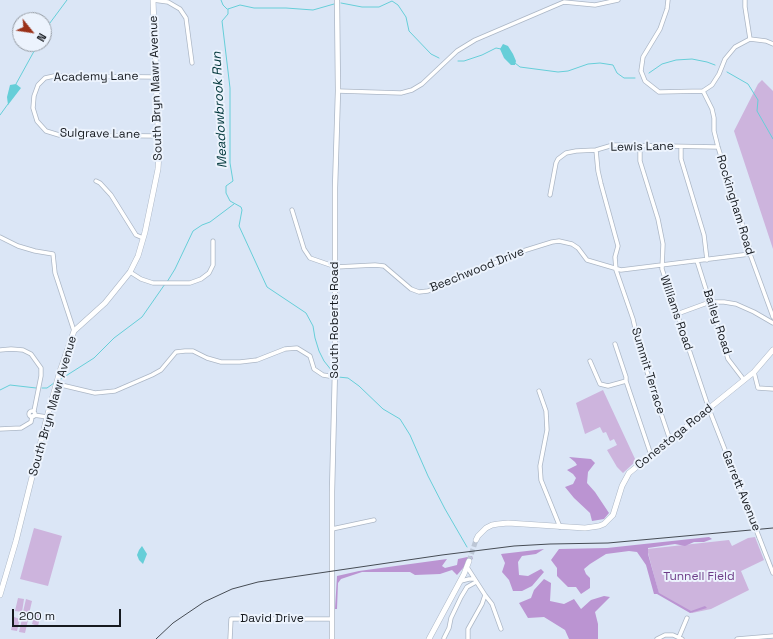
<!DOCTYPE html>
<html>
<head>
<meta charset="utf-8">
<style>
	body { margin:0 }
	#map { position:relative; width:773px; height:639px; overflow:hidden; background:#dbe6f6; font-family:"Space Grotesk",sans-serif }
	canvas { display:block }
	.north { position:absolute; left:12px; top:12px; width:40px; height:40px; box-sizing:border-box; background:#ecf3fd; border:1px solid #969ca4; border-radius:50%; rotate:120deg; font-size:11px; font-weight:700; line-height:16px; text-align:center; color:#161a1f }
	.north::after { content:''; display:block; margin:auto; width:14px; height:18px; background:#9a3119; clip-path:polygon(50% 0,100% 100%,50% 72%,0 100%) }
	.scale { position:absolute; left:12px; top:609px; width:109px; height:18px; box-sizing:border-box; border:2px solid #161a1f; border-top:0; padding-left:5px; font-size:12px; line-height:14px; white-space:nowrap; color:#161a1f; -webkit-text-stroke:3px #ecf3fd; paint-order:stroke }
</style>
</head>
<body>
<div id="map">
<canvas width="773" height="639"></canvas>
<div class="north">N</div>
<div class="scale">200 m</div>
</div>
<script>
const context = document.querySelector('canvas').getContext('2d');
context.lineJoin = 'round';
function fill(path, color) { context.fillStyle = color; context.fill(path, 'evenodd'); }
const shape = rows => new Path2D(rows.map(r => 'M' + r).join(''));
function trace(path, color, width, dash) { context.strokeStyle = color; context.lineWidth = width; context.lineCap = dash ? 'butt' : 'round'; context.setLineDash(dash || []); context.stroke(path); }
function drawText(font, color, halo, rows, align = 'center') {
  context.font = font + ' "Space Grotesk",sans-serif'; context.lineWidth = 4; context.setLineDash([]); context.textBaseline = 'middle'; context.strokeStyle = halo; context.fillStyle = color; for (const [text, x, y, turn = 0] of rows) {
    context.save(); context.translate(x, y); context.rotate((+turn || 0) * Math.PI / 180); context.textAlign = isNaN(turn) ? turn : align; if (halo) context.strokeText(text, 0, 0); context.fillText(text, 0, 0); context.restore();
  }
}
const green = shape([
	[762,80,773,91,773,249,734,131,758,84],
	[603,390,636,461,623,473,617,467,607,450,617,445,614,439,610,441,606,432,603,433,600,427,585,434,576,403],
	[34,528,62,536,48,586,20,579],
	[755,537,764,560,741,571,749,590,711,609,692,613,659,594,647,549,729,540,732,546,748,538],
	[18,598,24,599,22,612,15,611],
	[26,599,32,601,29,614,23,612],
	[35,612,41,613,38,626,32,624],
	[14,617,20,619,17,631,11,630],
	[22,619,28,620,25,633,19,632]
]);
const forest = shape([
	[569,457,591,459,595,463,588,472,587,483,595,492,609,513,604,519,592,521,590,513,574,498,565,487,573,484,576,478,573,474,567,470,577,465,575,462],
	[709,537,712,539,704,542,694,542,685,546,675,544,648,548,648,554,659,593,691,611,705,606,707,608,690,613,657,594,654,594,646,565,637,552,629,551,606,554,590,564,584,569,586,574,590,578,590,588,581,594,576,587,568,587,557,576,557,568,551,560,559,549,607,548],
	[544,549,536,554,522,556,518,562,519,575,528,576,541,569,544,572,532,586,522,591,513,591,509,580,502,572,505,563,501,554],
	[472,556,473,559,466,561,464,567,457,575,452,570,440,574,415,575,410,572,362,572,341,579,338,583,337,609,335,609,337,576,359,571,447,559,442,566,445,568,457,565,458,559],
	[544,579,551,583,550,601,564,604,574,599,581,609,591,600,604,596,610,597,595,612,598,624,598,639,569,639,565,630,544,617,528,618,519,603,531,598,534,590]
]);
const water = shape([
	[503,44,508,46,513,54,516,61,515,65,511,65,504,58,500,49],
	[16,84,21,88,8,105,7,97,10,85],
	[142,546,147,554,143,564,139,560,137,555,139,550]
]);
const stream = shape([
	[221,0,223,5,227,9],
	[341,3,362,7,379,7,392,1,398,5,406,17,409,31,431,54,439,58],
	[228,9,228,14,222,21,230,88,230,163,233,181,226,186,226,193,230,201,241,207,242,210,239,226,267,287,306,313,313,326,315,338,319,351,324,361,332,371],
	[228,9,240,5,254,8,286,8,313,10,334,4],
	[44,31,67,0],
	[458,61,464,61,482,55,496,48,501,49],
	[515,63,520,67,558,72,568,71,588,64,600,63,613,65,617,73,624,78,635,78],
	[727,72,748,84,758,100,757,111,773,139],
	[649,73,662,64,676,60,692,59,707,62,715,65],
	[16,84,38,44],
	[0,115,8,104],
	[167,282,175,269,193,231,202,225,210,222,234,204],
	[338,377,348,378,359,386,383,409,400,419,410,435,428,476,445,509,467,547],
	[61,379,94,358,114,338,142,317,165,284],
	[42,388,47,388,54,383],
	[0,390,10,385,36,388]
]);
const secondaryTunnel = shape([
	[469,561,476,540]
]);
const minor = shape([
	[153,0,168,2,180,9,186,18,192,63],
	[668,0,667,9,660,29,643,57,641,71,645,81,659,92,703,91,712,85,719,74,725,59,735,47,750,39,766,41,773,44],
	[745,0,745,7,750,39],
	[156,77,54,76,45,78,38,85,34,96,33,108,37,121,46,131,59,135,158,136],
	[338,91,401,93,412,90,422,84,457,51,475,40,564,2,595,5,618,0],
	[703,91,712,109,714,118,714,131,718,147,749,246,750,254,773,317],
	[640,146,640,161,658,219,663,244,662,269,709,409,752,519],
	[681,147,681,159,704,235,707,260],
	[596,150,598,171,601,184,618,246,615,257,616,270,633,319,641,354,670,440],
	[96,181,100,183,111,195,136,235,143,238],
	[550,195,556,163,558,159,566,153,576,151,596,150,613,145,718,147],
	[292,210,304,249,310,258,336,267,375,265,384,266,411,289,419,292,428,291,523,251,552,242,559,241,572,244,578,248,587,260,621,270,750,254],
	[0,237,18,246,35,251,53,254,55,273,74,331],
	[697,261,728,359,744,380],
	[130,272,141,279,153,283,190,283,201,279,209,273,213,265,213,241],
	[677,314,710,302,724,302,736,304,754,312,773,323],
	[615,344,626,377,626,381],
	[0,350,11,349,23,350,31,354,41,368,41,376,34,411],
	[590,361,600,384,608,386,626,381,651,455],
	[754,372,758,388,773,389],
	[57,384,95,393,115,391,152,375,161,370,176,352,185,351,193,351,207,358,221,362,240,362,257,360,285,349,297,348,310,356,314,369,323,375,335,377],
	[539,391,546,411,547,430,540,466,541,480,560,527],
	'29 414a3 3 0 1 1 6 0a3 3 0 1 1-6 0Z',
	[34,415,47,417],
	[0,429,21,428,31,422,32,416],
	[332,529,374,520],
	[759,537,773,573],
	[467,567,485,595,492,604,501,629],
	[461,581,469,579,474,579],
	[679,637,687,618],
	[444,638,449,628,451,618,461,597,467,587,476,582],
	[230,639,231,619,332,619],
	[468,639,468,629,482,604,485,595],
	[657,639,665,635,673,635,682,639],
	[737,639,773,636]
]);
const tertiary = shape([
	[332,639,332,492,335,369,335,188,338,91,337,0]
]);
const secondary = shape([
	[476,540,478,536,486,528,492,525,498,524,508,523,585,528,599,526,604,524,613,515,622,486,629,473,754,372,773,350],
	[0,595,16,541,47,417,60,371,74,331,105,303,130,272,138,256,145,232,158,169,159,153,153,0],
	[429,639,464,574,469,561]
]);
const tram = shape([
	[156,639,173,623,204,602,232,589,258,582,442,555,514,546,550,544,608,543,773,528]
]);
const minorBridge = shape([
	[752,519,759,537]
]);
const streetNames = [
	["Academy Lane",96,77,-1],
	["South Bryn Mawr Avenue",156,88,-92],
	["Sulgrave Lane",100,134,1],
	["Lewis Lane",642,147,-1],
	["Rockingham Road",735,205,73],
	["Beechwood Drive",477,270,-22],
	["Williams Road",676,313,71],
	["South Roberts Road",335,320,-90],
	["Bailey Road",717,322,72],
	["Summit Terrace",648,371,73],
	["South Bryn Mawr Avenue",53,406,-74],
	["Conestoga Road",674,437,-39],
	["Garrett Avenue",741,491,68],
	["David Drive",272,619]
];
const parkNames = [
	["Tunnell Field",699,577]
];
const waterNames = [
	["Meadowbrook Run",220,110,-93]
];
fill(green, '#cdb4dd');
fill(forest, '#bb94d2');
fill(water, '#66ced8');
trace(stream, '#66ced8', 1);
trace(secondaryTunnel, '#bdc7d6', 5, [5, 2.5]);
trace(minor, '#acb7c6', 5);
trace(tertiary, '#acb7c6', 6);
trace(secondary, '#acb7c6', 6);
trace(minor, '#fff', 3.5);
trace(tertiary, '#fff', 4.5);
trace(secondary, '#fff', 5);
trace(tram, '#464c54', 1);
trace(minorBridge, '#acb7c6', 5, []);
trace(minorBridge, '#fff', 3.5);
drawText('12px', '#161a1f', '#ecf3fd', streetNames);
drawText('12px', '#6e3d88', '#ecf3fd', parkNames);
drawText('italic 13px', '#02373b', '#ecf3fd', waterNames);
</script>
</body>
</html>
